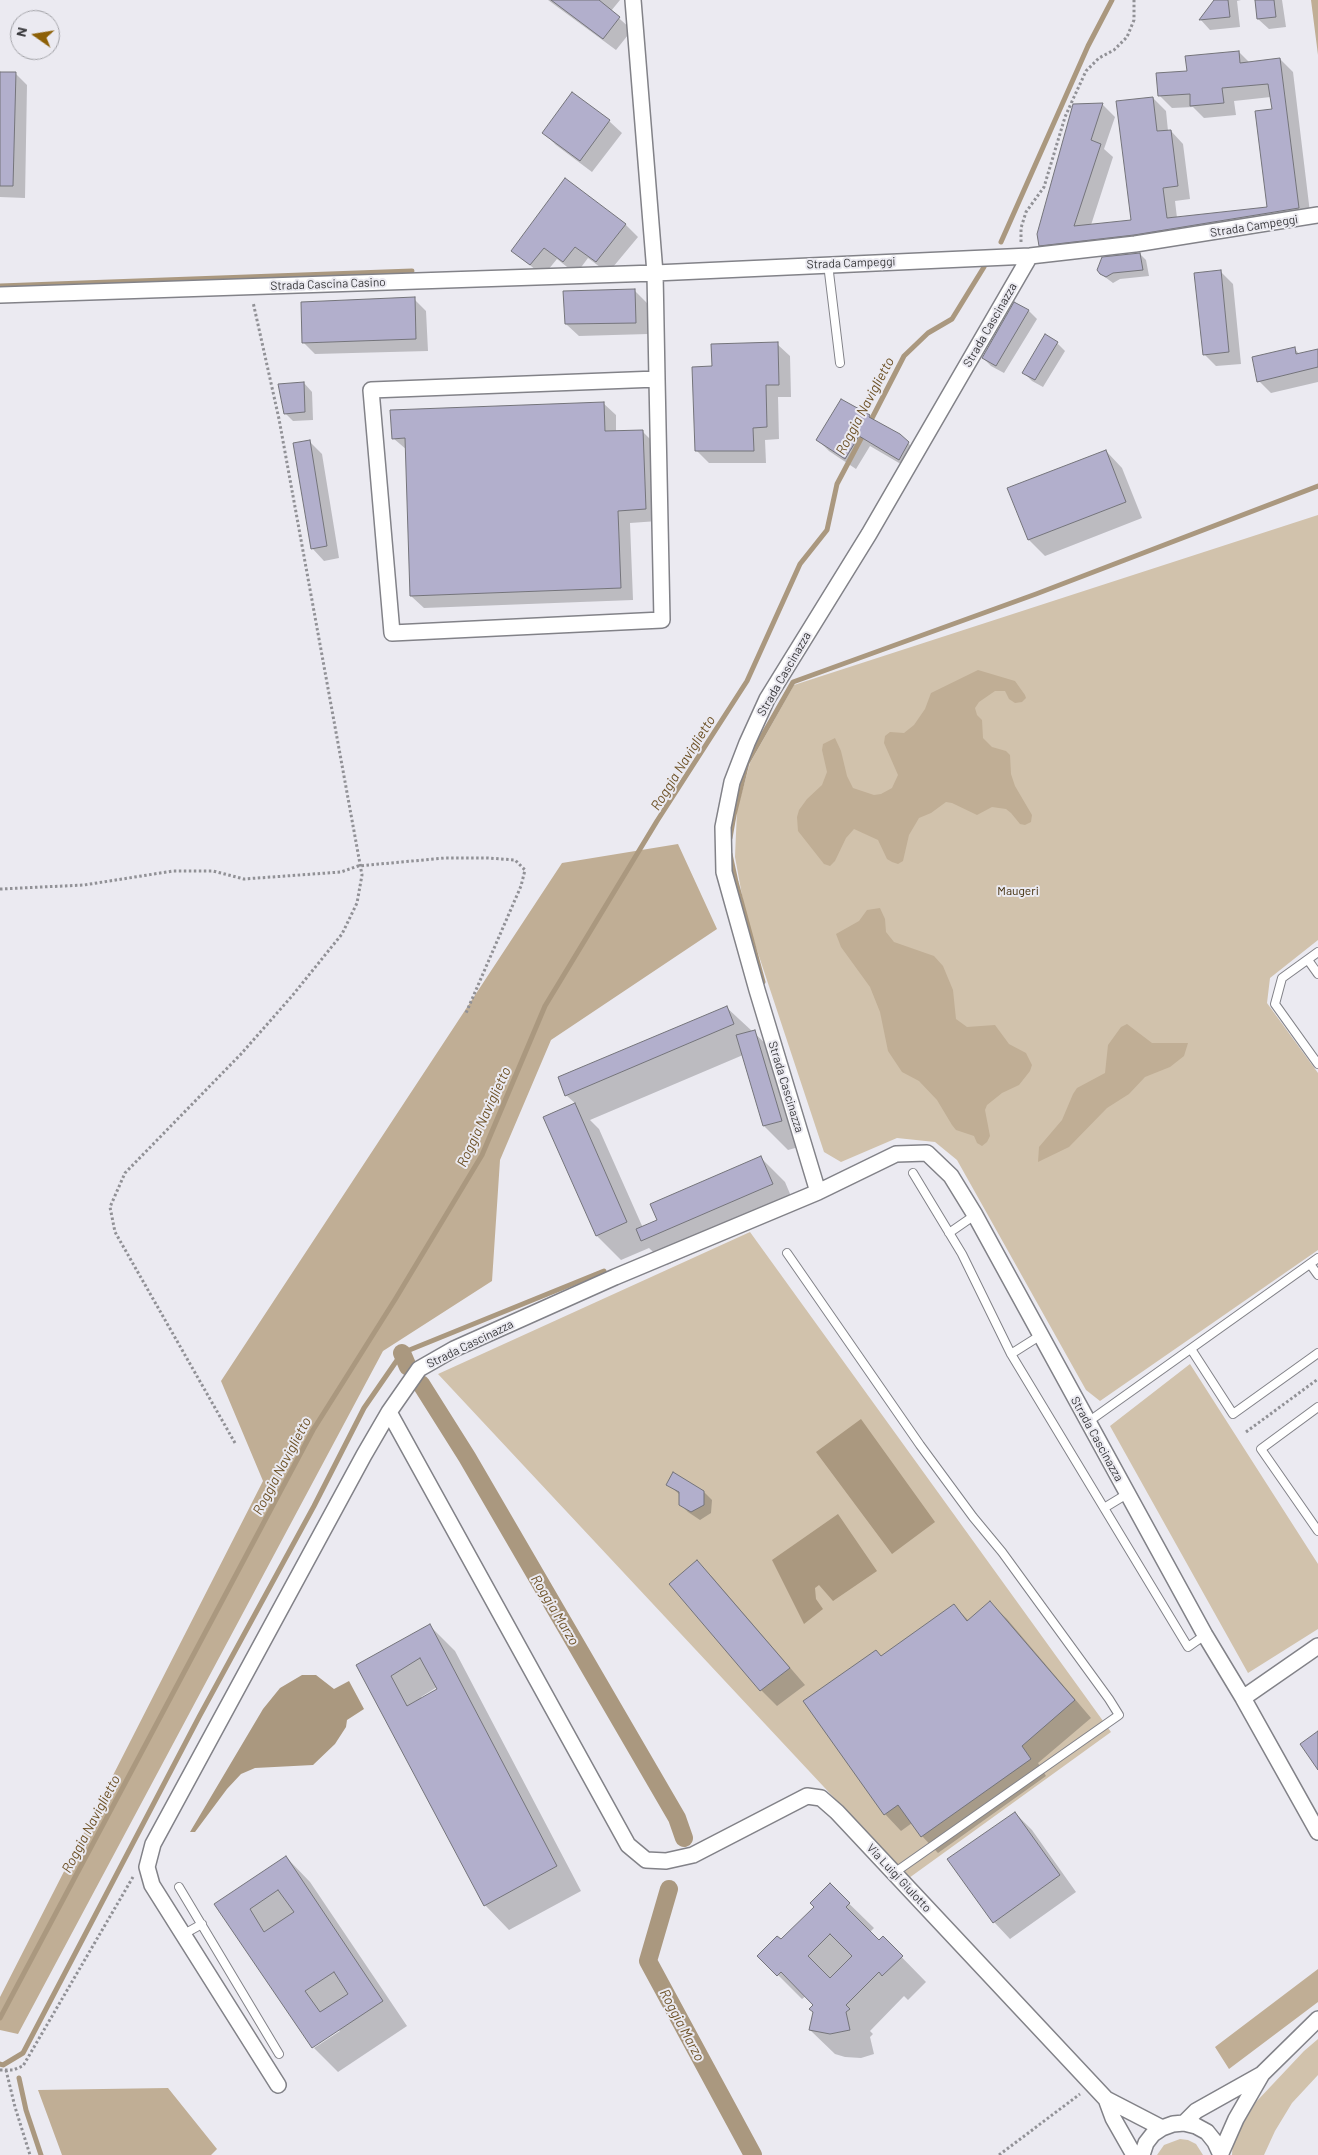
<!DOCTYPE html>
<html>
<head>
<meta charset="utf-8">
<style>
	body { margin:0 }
	#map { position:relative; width:1318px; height:2155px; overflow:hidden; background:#ebeaf1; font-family:Barlow,sans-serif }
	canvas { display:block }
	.north { position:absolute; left:10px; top:10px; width:50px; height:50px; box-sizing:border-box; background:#ebeaf1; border:1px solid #a3a3a8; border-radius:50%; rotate:283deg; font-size:14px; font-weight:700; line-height:20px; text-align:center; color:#38383b }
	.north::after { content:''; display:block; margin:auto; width:18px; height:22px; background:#8d6006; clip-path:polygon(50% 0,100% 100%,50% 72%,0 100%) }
</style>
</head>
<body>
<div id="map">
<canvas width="1318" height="2155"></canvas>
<div class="north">N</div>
</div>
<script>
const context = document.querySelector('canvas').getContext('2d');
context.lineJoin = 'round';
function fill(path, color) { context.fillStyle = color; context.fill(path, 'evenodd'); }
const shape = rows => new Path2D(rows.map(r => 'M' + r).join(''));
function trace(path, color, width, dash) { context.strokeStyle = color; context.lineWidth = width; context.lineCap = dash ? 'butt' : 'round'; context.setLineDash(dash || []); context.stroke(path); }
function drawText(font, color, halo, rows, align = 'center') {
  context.font = font + ' Barlow,sans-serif'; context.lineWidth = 4; context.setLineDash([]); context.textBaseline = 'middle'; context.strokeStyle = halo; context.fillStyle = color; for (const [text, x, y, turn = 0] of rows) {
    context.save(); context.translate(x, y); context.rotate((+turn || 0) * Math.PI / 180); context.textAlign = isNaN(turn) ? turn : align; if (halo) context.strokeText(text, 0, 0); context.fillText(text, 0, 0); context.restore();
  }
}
const green = shape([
	[1318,515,1318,940,1270,978,1267,1003,1318,1073,1318,1250,1100,1401,1086,1390,957,1160,935,1142,897,1138,841,1162,824,1152,746,917,735,857,737,810,750,763,794,685],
	[750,1232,1111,1732,909,1878,438,1374],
	[1190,1364,1318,1564,1318,1629,1248,1673,1110,1426],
	[1318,2039,1318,2075,1292,2103,1275,2131,1264,2155,1232,2155,1233,2140,1256,2102,1304,2051],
	[1180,2139,1188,2140,1196,2144,1203,2155,1157,2155,1164,2145]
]);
const forest = shape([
	[1311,0,1318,0,1318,55],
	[978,670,1015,681,1025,695,1026,698,1022,702,1015,703,1009,699,1005,691,995,691,979,702,975,708,977,715,982,720,983,738,992,747,1006,751,1010,755,1011,774,1015,786,1032,815,1031,822,1025,825,1020,824,1011,813,1006,809,992,807,977,815,952,803,946,802,931,813,919,818,909,835,903,861,898,864,892,862,887,859,878,840,854,829,846,838,835,861,830,866,824,864,798,831,797,817,799,810,807,799,822,785,827,772,822,750,823,744,835,738,841,751,847,776,853,788,874,795,881,794,892,788,898,775,884,743,885,736,890,732,904,733,914,725,925,709,931,693],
	[678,844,717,929,551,1040,500,1160,492,1281,383,1351,18,2034,0,2030,0,1997,263,1481,221,1381,562,863],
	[880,908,885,919,886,932,894,942,934,956,943,966,953,990,956,1019,967,1027,995,1025,1009,1044,1026,1053,1032,1065,1030,1071,1019,1085,1002,1093,987,1105,985,1110,990,1136,987,1142,982,1146,977,1143,974,1136,956,1130,952,1125,937,1100,919,1081,902,1072,888,1051,880,1012,870,987,841,947,836,934,859,921,867,910],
	[1127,1024,1152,1043,1188,1043,1184,1056,1170,1067,1145,1077,1129,1094,1107,1108,1069,1147,1038,1162,1039,1147,1062,1120,1073,1094,1077,1088,1105,1073,1108,1045,1121,1027],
	[1318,1969,1318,2002,1229,2069,1215,2047],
	[168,2088,217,2149,211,2155,62,2155,38,2090]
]);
const water = shape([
	[861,1419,935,1522,892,1554,816,1452],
	[838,1514,877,1571,833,1601,819,1585,815,1588,816,1599,823,1609,804,1624,772,1560],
	[302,1675,316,1675,334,1689,349,1681,364,1709,347,1720,346,1727,335,1744,313,1765,255,1768,241,1774,227,1789,195,1832,190,1832,263,1709,280,1688]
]);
const shadow = shape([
	[548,0,620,0,611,11,632,30,616,50],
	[1215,0,1241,0,1237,1,1240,27,1210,30,1200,19],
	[1256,0,1282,0,1286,27,1269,29,1258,19],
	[1239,52,1250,63,1280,59,1293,72,1311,221,1053,258,1040,245,1102,104,1115,117,1104,149,1113,157,1091,225,1132,221,1153,98,1166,111,1168,131,1171,131,1183,144,1190,199,1175,201,1177,218,1268,209,1273,110,1271,97,1234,101,1236,115,1204,118,1193,107,1172,108,1160,96,1188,72],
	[0,73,15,73,27,85,25,198,0,197],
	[609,121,622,133,592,172,556,145,544,133],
	[565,179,626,225,638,237,608,273,588,258,576,274,557,259,543,276,513,251],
	[1140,254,1146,260,1149,276,1120,279,1113,283,1101,274],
	[1220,271,1233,284,1241,364,1216,366,1204,354],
	[634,290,647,303,648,334,579,336,566,324],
	[414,299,426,311,428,351,315,354,303,342],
	[1015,303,1029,311,1037,319,1004,373,991,366,983,358],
	[1057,343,1065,351,1043,387,1032,381,1024,373],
	[777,344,790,356,791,397,778,397,779,439,765,440,766,463,709,463,696,450,713,367],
	[1294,348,1300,355,1318,350,1318,382,1271,393,1259,381],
	[304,383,312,392,313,420,293,421,285,413],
	[603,403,616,415,616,432,642,431,655,444,658,521,630,523,633,600,424,608,411,596,407,450,393,438],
	[869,416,876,422,908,443,919,454,911,470,870,446,856,469,829,451,818,440],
	[309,441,322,454,339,558,324,561,312,548],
	[1106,451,1122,468,1142,518,1045,556,1029,540],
	[726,1007,779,1056,806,1145,788,1150,764,1126,743,1055,590,1120,599,1129,643,1228,659,1221,760,1157,785,1182,796,1208,667,1265,649,1248,621,1260,597,1236,576,1104,566,1095],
	[668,1484,704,1492,712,1500,711,1513,700,1520,688,1512,680,1504,680,1495],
	[697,1561,713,1578,805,1685,777,1706,761,1690],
	[990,1603,1007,1619,1091,1718,1038,1763,1046,1776,938,1853,922,1836,912,1823,901,1831,885,1814,954,1606,969,1621],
	[430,1626,455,1651,581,1891,509,1930,485,1905,358,1666],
	[437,1687,438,1690,422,1699,421,1697],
	[1015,1813,1032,1830,1076,1892,1010,1939,994,1922],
	[286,1857,310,1882,407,2026,338,2072,314,2048,340,2031,338,2029,313,2046,216,1904],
	[830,1885,874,1928,870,1932,879,1941,883,1938,926,1982,908,2000,904,1996,870,2031,873,2034,870,2037,874,2054,861,2058,845,2057,835,2054,810,2030,815,2005,806,1996,802,1999,759,1956,781,1941,815,1907]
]);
const stream = shape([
	[1001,242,1088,46,1112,0],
	[0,286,412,271],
	[869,424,904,356,928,333,952,319,984,267],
	[730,838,734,815,747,763,793,682,1036,594,1318,486],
	[730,854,736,882,763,982],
	[0,2018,313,1430,396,1298,482,1155,545,1006,657,821,747,681,800,564,827,530,837,484,864,433],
	[0,2064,3,2065,23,2053,199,1717,314,1506,364,1408,402,1353,604,1271],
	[19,2078,26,2110,41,2155]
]);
const canal = shape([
	[402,1353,408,1367],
	[421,1384,467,1457,677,1818,684,1838],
	[669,1889,648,1961,753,2155]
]);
const building = shape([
	[551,0,599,0,620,17,603,39,551,0],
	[1214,0,1228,0,1230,17,1199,20,1214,0],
	[1255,0,1274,0,1276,17,1257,19,1255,0],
	[1239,51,1240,63,1280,58,1299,208,1134,235,1039,246,1037,234,1073,104,1103,103,1091,140,1101,144,1074,226,1131,220,1116,101,1153,97,1157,131,1171,130,1178,186,1163,188,1167,218,1267,207,1255,111,1272,109,1268,84,1222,88,1224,103,1190,106,1190,94,1158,96,1156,73,1187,71,1185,56,1239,51],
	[0,72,16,72,13,186,0,186,0,72],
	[572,92,610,120,580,161,542,133,572,92],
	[565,178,626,224,596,262,575,247,563,262,544,248,530,265,511,251,565,178],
	[1140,253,1143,270,1113,273,1106,277,1100,274,1097,270,1102,257,1140,253],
	[1221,270,1229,352,1203,355,1194,273,1221,270],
	[635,289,636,323,565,324,563,291,635,289],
	[415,297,416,339,302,343,301,302,415,297],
	[1014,302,1029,310,996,366,982,358,1014,302],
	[1045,334,1058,342,1035,380,1022,373,1045,334],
	[778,342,779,385,766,385,767,427,753,428,754,451,695,451,692,367,712,366,711,344,778,342],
	[1295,347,1296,354,1318,349,1318,367,1257,382,1252,357,1295,347],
	[304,382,305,412,284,414,278,384,304,382],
	[841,399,870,415,869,417,900,434,909,442,899,460,859,436,845,459,816,440,841,399],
	[604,402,605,431,643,430,646,509,618,511,621,588,410,596,405,438,392,439,390,410,604,402],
	[310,440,327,546,311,549,293,443,310,440],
	[1106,450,1126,502,1028,540,1007,488,1106,450],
	[727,1006,734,1024,565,1096,558,1077,727,1006],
	[755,1030,782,1121,763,1126,736,1035,755,1030],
	[575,1103,627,1222,596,1236,543,1117,575,1103],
	[761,1156,773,1184,641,1241,636,1229,657,1220,650,1204,761,1156],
	[673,1472,704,1491,704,1505,691,1512,679,1505,679,1492,666,1485,673,1472],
	[697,1560,790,1668,760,1691,669,1584,697,1560],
	[990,1601,1075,1700,1022,1746,1031,1759,921,1837,898,1805,884,1815,803,1701,876,1650,881,1656,954,1604,967,1621,990,1601],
	[430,1624,557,1866,484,1906,356,1665,430,1624],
	[420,1658,437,1689,407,1706,391,1676,420,1658],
	[1318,1731,1318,1770,1300,1744,1318,1731],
	[1015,1812,1060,1875,993,1923,947,1859,1015,1812],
	[286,1856,383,2001,312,2048,214,1904,286,1856],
	[278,1890,294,1912,264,1932,250,1909,278,1890],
	[334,1972,348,1994,320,2012,305,1991,334,1972],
	[830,1883,850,1903,846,1907,879,1940,883,1936,903,1956,882,1976,879,1972,846,2005,850,2009,846,2012,850,2030,830,2034,809,2030,813,2012,809,2009,813,2005,781,1972,777,1976,757,1956,777,1936,781,1939,814,1907,810,1903,830,1883],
	[830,1934,852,1956,830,1978,808,1956,830,1934]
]);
const path = shape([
	[1021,242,1021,228,1026,212,1044,187,1065,117,1074,97,1086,71,1099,58,1114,50,1127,37,1134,20,1134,0],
	[0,889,84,885,173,871,213,871,244,879,341,872,358,866,445,858,488,858,515,860,525,870,521,886,466,1013],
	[1246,1432,1318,1379],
	[235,1443,115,1232,110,1207,125,1173,241,1054,292,996,342,934,357,903,362,875,279,419,253,302],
	[0,2070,13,2070,23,2066,133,1877],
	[6,2070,15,2107,30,2155],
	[999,2155,1080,2094]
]);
const service = shape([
	[828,264,840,363],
	[1318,952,1282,978,1275,1004,1318,1064],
	[1308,960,1318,974],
	[913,1173,962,1254,1011,1354,1188,1647,1205,1635],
	[949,1233,975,1215],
	[787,1253,920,1445,973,1517,1002,1552,1109,1699,1119,1715,894,1873],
	[1310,1264,1318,1275],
	[1191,1349,1233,1414,1318,1353],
	[1011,1354,1041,1335],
	[1318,1407,1261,1449,1318,1531],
	[1088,1422,1318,1258],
	[1104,1508,1127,1494],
	[179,1887,279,2054],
	[184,1934,202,1924]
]);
const minor = shape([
	[633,0,655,273,657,379,371,390,392,633,662,620,657,379],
	[0,295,655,273,1030,256,1135,244,1318,215],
	[818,1192,757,990,724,872,723,827,732,782,747,743,767,699,869,534,1030,256],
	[389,1412,628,1845,646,1860,666,1861,693,1855,807,1796,821,1798,837,1812,1106,2099,1162,2128],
	[1243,1698,1318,1646],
	[278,2085,152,1885,147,1867,153,1844,364,1455,389,1412,419,1369,454,1349,615,1277,818,1192,896,1154,927,1153,951,1176,975,1215,1205,1635,1243,1698,1318,1832],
	[1106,2099,1113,2118,1134,2155],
	[1184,2123,1196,2111,1262,2074,1318,2019],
	[1221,2153,1236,2119,1262,2074],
	[1142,2155,1146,2143,1153,2134,1162,2128,1173,2124,1184,2123,1196,2126,1207,2132,1215,2142,1221,2155]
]);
const streetNames = [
	["Strada Campeggi",1254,226,-9],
	["Strada Campeggi",851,263,-2],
	["Strada Cascina Casino",328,284,-2],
	["Strada Cascinazza",990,325,-60],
	["Strada Cascinazza",784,674,-60],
	["Strada Cascinazza",786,1087,73],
	["Strada Cascinazza",470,1344,-26],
	["Strada Cascinazza",1097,1439,61],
	["Via Luigi Giulotto",899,1878,47]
];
const parkNames = [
	["Maugeri",1018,891]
];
const waterNames = [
	["Roggia Naviglietto",865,406,-62],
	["Roggia Naviglietto",683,763,-58],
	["Roggia Naviglietto",484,1117,-65],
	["Roggia Naviglietto",282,1466,-62],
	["Roggia Marzo",555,1610,59],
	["Roggia Naviglietto",91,1824,-62],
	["Roggia Marzo",682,2025,62]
];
fill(green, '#d1c2ac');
fill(forest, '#c0ae95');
fill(water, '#aa987f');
fill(shadow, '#0003');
trace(stream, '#aa987f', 5);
trace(canal, '#aa987f', 18);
fill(building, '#b2afcc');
trace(building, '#74747a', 1);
trace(service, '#828288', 10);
trace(minor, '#828288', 18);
trace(path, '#919196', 3, [2.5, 2.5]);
trace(service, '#fff', 8);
trace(minor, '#fff', 15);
drawText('12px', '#38383b', '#ebeaf1', streetNames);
drawText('12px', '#3e2a07', '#ebeaf1', parkNames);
drawText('italic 14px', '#6d5126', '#ebeaf1', waterNames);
</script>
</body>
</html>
